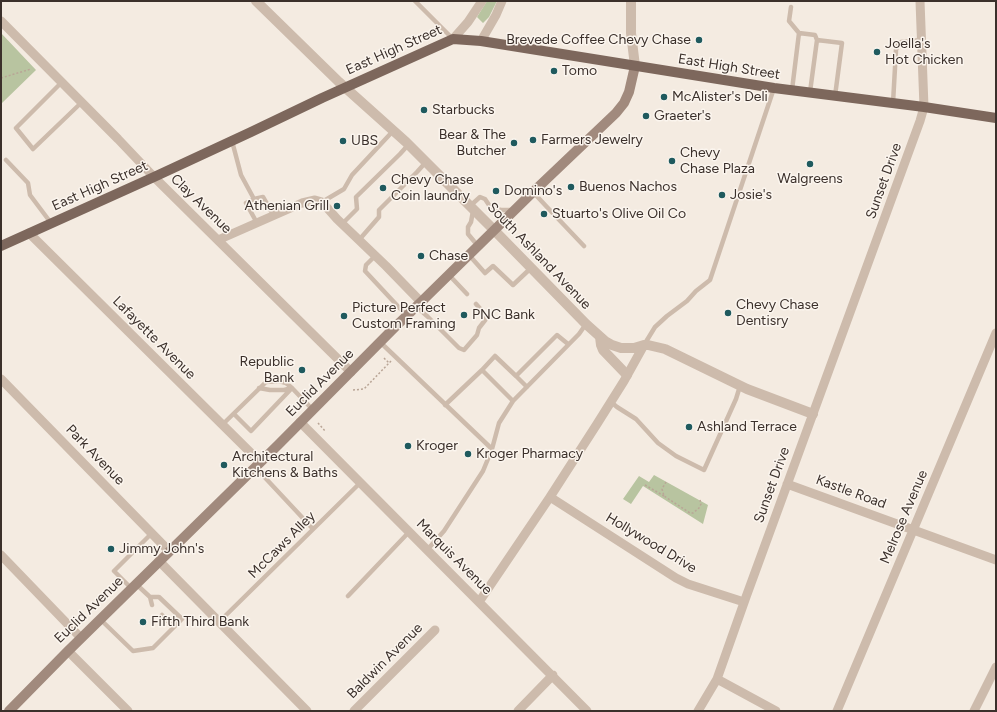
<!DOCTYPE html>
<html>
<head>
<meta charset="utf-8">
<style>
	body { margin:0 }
	#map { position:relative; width:997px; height:712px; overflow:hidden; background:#f4ebe1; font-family:Figtree,sans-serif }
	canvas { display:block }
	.frame { position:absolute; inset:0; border:2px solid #3b302b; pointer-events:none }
</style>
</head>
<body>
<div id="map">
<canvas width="997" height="712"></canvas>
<div class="frame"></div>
</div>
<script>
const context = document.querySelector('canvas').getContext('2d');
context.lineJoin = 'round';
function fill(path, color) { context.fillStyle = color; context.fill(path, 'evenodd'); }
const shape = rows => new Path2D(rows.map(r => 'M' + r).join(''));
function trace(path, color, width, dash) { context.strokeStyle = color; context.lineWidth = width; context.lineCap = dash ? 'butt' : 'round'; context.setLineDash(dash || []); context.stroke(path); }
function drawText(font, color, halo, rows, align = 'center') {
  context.font = font + ' Figtree,sans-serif'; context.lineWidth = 3; context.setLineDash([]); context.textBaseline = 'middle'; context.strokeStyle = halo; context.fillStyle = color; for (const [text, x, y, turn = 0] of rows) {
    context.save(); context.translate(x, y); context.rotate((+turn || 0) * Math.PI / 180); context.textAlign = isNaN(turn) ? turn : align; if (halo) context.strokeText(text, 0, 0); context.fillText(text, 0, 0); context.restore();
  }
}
const green = shape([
	[487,1,497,1,489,17,483,23,477,17],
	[1,33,36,70,1,104],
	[654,475,708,505,703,524,643,486,631,504,623,499,639,476,649,482]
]);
const path = shape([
	[1,78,31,69],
	[384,358,389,363],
	[353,390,364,389,391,361],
	[318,423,326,432],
	[666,482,662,489,664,496,690,513,693,513,699,508,701,504,700,500],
	[645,485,664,496]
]);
const service = shape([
	[415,1,453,39],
	[791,7,789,21,799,33],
	[62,82,16,128,33,149,82,102],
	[792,90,799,33,815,35,817,40,842,43,835,96],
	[810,92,817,40],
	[893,103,896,50,898,44,901,42,921,40],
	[232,141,241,175,254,199,246,203,257,223],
	[6,160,28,183,30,195,51,223],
	[533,192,546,206,584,246],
	[254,199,263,197,274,216],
	[322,202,344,189,352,175,393,131],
	[470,206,480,197,485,199,489,205,493,208,501,210,513,210],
	[473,211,471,222,468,227,468,234,478,246],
	[342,224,357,209,356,197,400,154,409,144],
	[359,240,379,217,379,210,417,172,426,162],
	[469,255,485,273,493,266,513,285,531,268],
	[375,256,366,265,365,271,407,316],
	[449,275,467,294],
	[417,307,427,316,459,348,464,350,477,335,479,328,486,319,483,312,476,304],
	[380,342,492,449,483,471,444,531,427,550],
	[644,345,655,327,667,316,687,301,696,291,710,280,774,88],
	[482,370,495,356,516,376],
	[527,387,516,376,557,335,568,344],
	[259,388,270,390,284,390,292,388],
	[513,401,579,334,586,324],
	[611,402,617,407,636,419,658,443,676,456,704,470,736,399,740,386],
	[445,405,482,370,513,401,499,423,492,449],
	[234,414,251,431,292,388,313,410],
	[222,425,266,382,279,381,286,383,292,388],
	[256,468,313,529],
	[131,588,114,571,152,533],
	[348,596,409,532],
	[150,597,152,605],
	[162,615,174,627],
	[100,619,133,651,153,648,182,619,159,597,150,597,136,584],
	[219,622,360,483]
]);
const minor = shape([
	[1,21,118,139,154,177,351,372],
	[453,39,468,22,482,1],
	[481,41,496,15,502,1],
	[29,233,260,462],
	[218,240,302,203,315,200,322,202,337,219,386,266,421,302],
	[1,379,169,551],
	[300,422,587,711],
	[787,484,996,560],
	[550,497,676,578,688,584,744,602],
	[1,555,81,638],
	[159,561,307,711],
	[479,602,550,497,597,424,624,381,644,345],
	[68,651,128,711],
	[717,679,776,711],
	[354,711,435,630],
	[518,711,553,675],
	[698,711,717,679,746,597,920,121,924,107,920,1],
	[837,711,996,333],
	[974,711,996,667]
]);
const tertiary = shape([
	[256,1,339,82,406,142,494,230,586,324,605,341,612,345,621,348,634,348,644,345,648,345,665,349,747,389,813,414],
	[631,1,631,33,635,66],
	[600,337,601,345,603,350,627,375]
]);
const secondary = shape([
	[9,711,68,651,278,445,396,326,421,302,533,192,616,113,624,103,629,92,635,66]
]);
const primary = shape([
	[1,246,154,177,251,132,322,98,453,39,481,41,774,88,924,107,996,118]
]);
const markers = [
	[699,40,4,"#1f5a5e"],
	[877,52,4,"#1f5a5e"],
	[554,71,4,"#1f5a5e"],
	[664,97,4,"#1f5a5e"],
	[424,110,4,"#1f5a5e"],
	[646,116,4,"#1f5a5e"],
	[533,140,4,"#1f5a5e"],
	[343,141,4,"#1f5a5e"],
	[514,143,4,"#1f5a5e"],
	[672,161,4,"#1f5a5e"],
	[810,164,4,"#1f5a5e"],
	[571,187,4,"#1f5a5e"],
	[383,188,4,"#1f5a5e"],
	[496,191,4,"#1f5a5e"],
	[722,195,4,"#1f5a5e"],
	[337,206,4,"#1f5a5e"],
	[544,214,4,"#1f5a5e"],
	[421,256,4,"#1f5a5e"],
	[728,313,4,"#1f5a5e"],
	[464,315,4,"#1f5a5e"],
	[344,316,4,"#1f5a5e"],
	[302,370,4,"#1f5a5e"],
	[689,427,4,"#1f5a5e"],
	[408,446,4,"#1f5a5e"],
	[468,454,4,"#1f5a5e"],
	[224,465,4,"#1f5a5e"],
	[111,549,4,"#1f5a5e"],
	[143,622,4,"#1f5a5e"]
];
const poiNames = [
	["Brevede Coffee Chevy Chase",691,40,"right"],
	["Joella's",885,44],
	["Hot Chicken",885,60],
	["Tomo",562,71],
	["McAlister's Deli",672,97],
	["Starbucks",432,110],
	["Graeter's",654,116],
	["Bear & The",506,135,"right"],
	["Butcher",506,151,"right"],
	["Farmers Jewelry",541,140],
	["UBS",351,141],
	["Chevy",680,153],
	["Chase Plaza",680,169],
	["Walgreens",810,179,"center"],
	["Chevy Chase",391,180],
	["Coin laundry",391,196],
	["Buenos Nachos",579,187],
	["Domino's",504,191],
	["Josie's",730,195],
	["Athenian Grill",329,206,"right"],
	["Stuarto's Olive Oil Co",552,214],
	["Chase",429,256],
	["Chevy Chase",736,305],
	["Dentisry",736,321],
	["Picture Perfect",352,308],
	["Custom Framing",352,324],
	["PNC Bank",472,315],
	["Republic",294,362,"right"],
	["Bank",294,378,"right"],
	["Ashland Terrace",697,427],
	["Kroger",416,446],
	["Kroger Pharmacy",476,454],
	["Architectural",232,457],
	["Kitchens & Baths",232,473],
	["Jimmy John's",119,549],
	["Fifth Third Bank",151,622]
];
const streetNames = [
	["East High Street",394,50,-24],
	["East High Street",729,67,9],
	["Sunset Drive",884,181,-70],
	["East High Street",100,186,-24],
	["Clay Avenue",201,204,44],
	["South Ashland Avenue",539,256,46],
	["Lafayette Avenue",154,338,45],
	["Euclid Avenue",320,383,-45],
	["Park Avenue",95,455,46],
	["Sunset Drive",772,485,-70],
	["Kastle Road",851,492,20],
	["Melrose Avenue",904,517,-67],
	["Hollywood Drive",651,543,31],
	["McCaws Alley",282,545,-45],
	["Marquis Avenue",454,557,45],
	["Euclid Avenue",89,610,-44],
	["Baldwin Avenue",385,661,-45]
];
fill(green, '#b8c4a0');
trace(path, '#b9a596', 1.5, [2, 2]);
trace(service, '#cdbbac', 4.5);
trace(minor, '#cdbbac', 9);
trace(tertiary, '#cdbbac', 10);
trace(secondary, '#a18a7d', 10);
trace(primary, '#7d675c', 10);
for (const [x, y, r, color] of markers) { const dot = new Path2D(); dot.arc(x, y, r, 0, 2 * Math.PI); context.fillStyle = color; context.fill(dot); trace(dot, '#fbf5ee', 1.5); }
drawText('14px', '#3b302b', '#fbf5ee', poiNames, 'left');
drawText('14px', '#3b302b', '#fbf5ee', streetNames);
</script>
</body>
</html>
